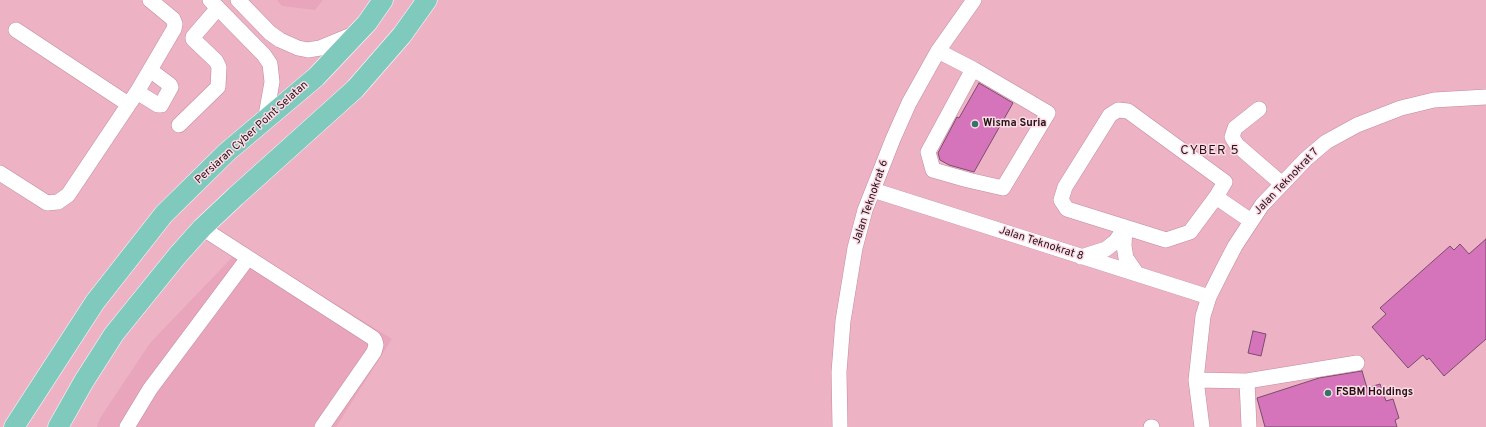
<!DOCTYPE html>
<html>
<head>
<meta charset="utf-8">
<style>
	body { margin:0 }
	canvas { display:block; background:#eeb2c5 }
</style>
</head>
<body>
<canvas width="1486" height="427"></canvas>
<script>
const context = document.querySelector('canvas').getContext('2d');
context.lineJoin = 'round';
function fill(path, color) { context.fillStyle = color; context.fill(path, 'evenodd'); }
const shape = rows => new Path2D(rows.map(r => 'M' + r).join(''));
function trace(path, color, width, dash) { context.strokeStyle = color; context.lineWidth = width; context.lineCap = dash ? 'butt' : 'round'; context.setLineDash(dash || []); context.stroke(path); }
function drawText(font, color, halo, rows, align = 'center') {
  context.font = font + ' Overpass,sans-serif'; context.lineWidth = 3; context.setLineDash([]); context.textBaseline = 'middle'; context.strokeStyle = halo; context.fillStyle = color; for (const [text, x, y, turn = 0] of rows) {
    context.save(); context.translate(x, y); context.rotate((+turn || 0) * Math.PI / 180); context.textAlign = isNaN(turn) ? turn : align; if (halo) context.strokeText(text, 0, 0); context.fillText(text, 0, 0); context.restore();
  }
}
const built = shape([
	[277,0,323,0,315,10,282,6],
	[243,246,392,339,336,427,97,427,100,418,150,343]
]);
const building = shape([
	[979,83,1013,103,974,172,949,165,940,160,938,153,957,117,959,118,979,83],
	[1486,239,1486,339,1444,376,1429,358,1427,360,1423,355,1408,368,1372,327,1386,314,1380,308,1450,246,1454,250,1460,244,1469,254,1486,239],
	[1253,331,1266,334,1261,356,1248,353,1253,331],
	[1362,371,1367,388,1380,384,1386,401,1393,399,1399,418,1395,420,1397,427,1265,427,1257,398,1319,378,1362,371]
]);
const minor = shape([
	[210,0,264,55,270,64,272,82,265,121],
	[238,0,270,33,280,40,298,48,308,50,320,48,354,34],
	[16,30,128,104],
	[938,51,973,69,1048,113,1003,188,968,180,933,170,928,152,973,69],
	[137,92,158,105,161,105,171,87,170,85,150,70],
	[1259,109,1235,128,1232,137,1237,145,1282,184],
	[179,125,218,87,219,67,216,61,193,39,193,37,218,8],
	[0,173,47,203,58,202,68,195,137,92,174,29,175,24,173,19,150,0],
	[873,190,1209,297],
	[1216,197,1225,182,1128,111,1118,110,1110,115,1065,187,1061,200,1067,209,1166,240,1190,232,1216,197,1251,221],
	[202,228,373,338,375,341,376,345,374,352,322,427],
	[1081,257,1106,249,1115,242,1125,228,1124,246,1126,258,1137,274],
	[1196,380,1247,381,1249,427],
	[1247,381,1357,363],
	[127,427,150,389,248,258],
	[840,427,839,372,843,321,855,248,865,210,893,139,909,103,938,51,974,0],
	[1151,427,1152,427],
	[1202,427,1196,380,1203,316,1209,297,1222,271,1235,246,1262,205,1306,159,1326,142,1357,125,1401,108,1434,100,1486,97]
]);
const major = shape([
	[14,427,95,302,164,214,227,152,316,77,367,23,383,0],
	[58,427,84,381,114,334,177,256,202,228,236,196,355,89,402,35,427,0]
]);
const markers = [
	[975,124,4,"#337669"],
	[1328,393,4,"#337669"]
];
const poiNames = [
	["Wisma Suria",983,124],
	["FSBM Holdings",1336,393]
];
const streetNames = [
	["Persiaran Cyber Point Selatan",252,133,-42],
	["Jalan Teknokrat 7",1287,182,-46],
	["Jalan Teknokrat 6",871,202,-71],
	["Jalan Teknokrat 8",1041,244,18]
];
const quarterNames = [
	["CYBER 5",1210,151]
];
fill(built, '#e8a5bb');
fill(building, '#d674bb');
trace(building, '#794d6c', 1);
trace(minor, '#c38a9c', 16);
trace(major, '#fff', 21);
trace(minor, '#fff', 15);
trace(major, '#80c9bd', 20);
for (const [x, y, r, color] of markers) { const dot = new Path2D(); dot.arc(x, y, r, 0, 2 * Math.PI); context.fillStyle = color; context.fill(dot); trace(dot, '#fcdce5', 1.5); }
drawText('bold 11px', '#261118', '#fcdce5', poiNames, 'left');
drawText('11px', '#261118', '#fcdce5', streetNames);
context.letterSpacing = '1px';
drawText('13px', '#261118', '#fcdce5', quarterNames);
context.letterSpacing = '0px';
</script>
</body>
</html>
